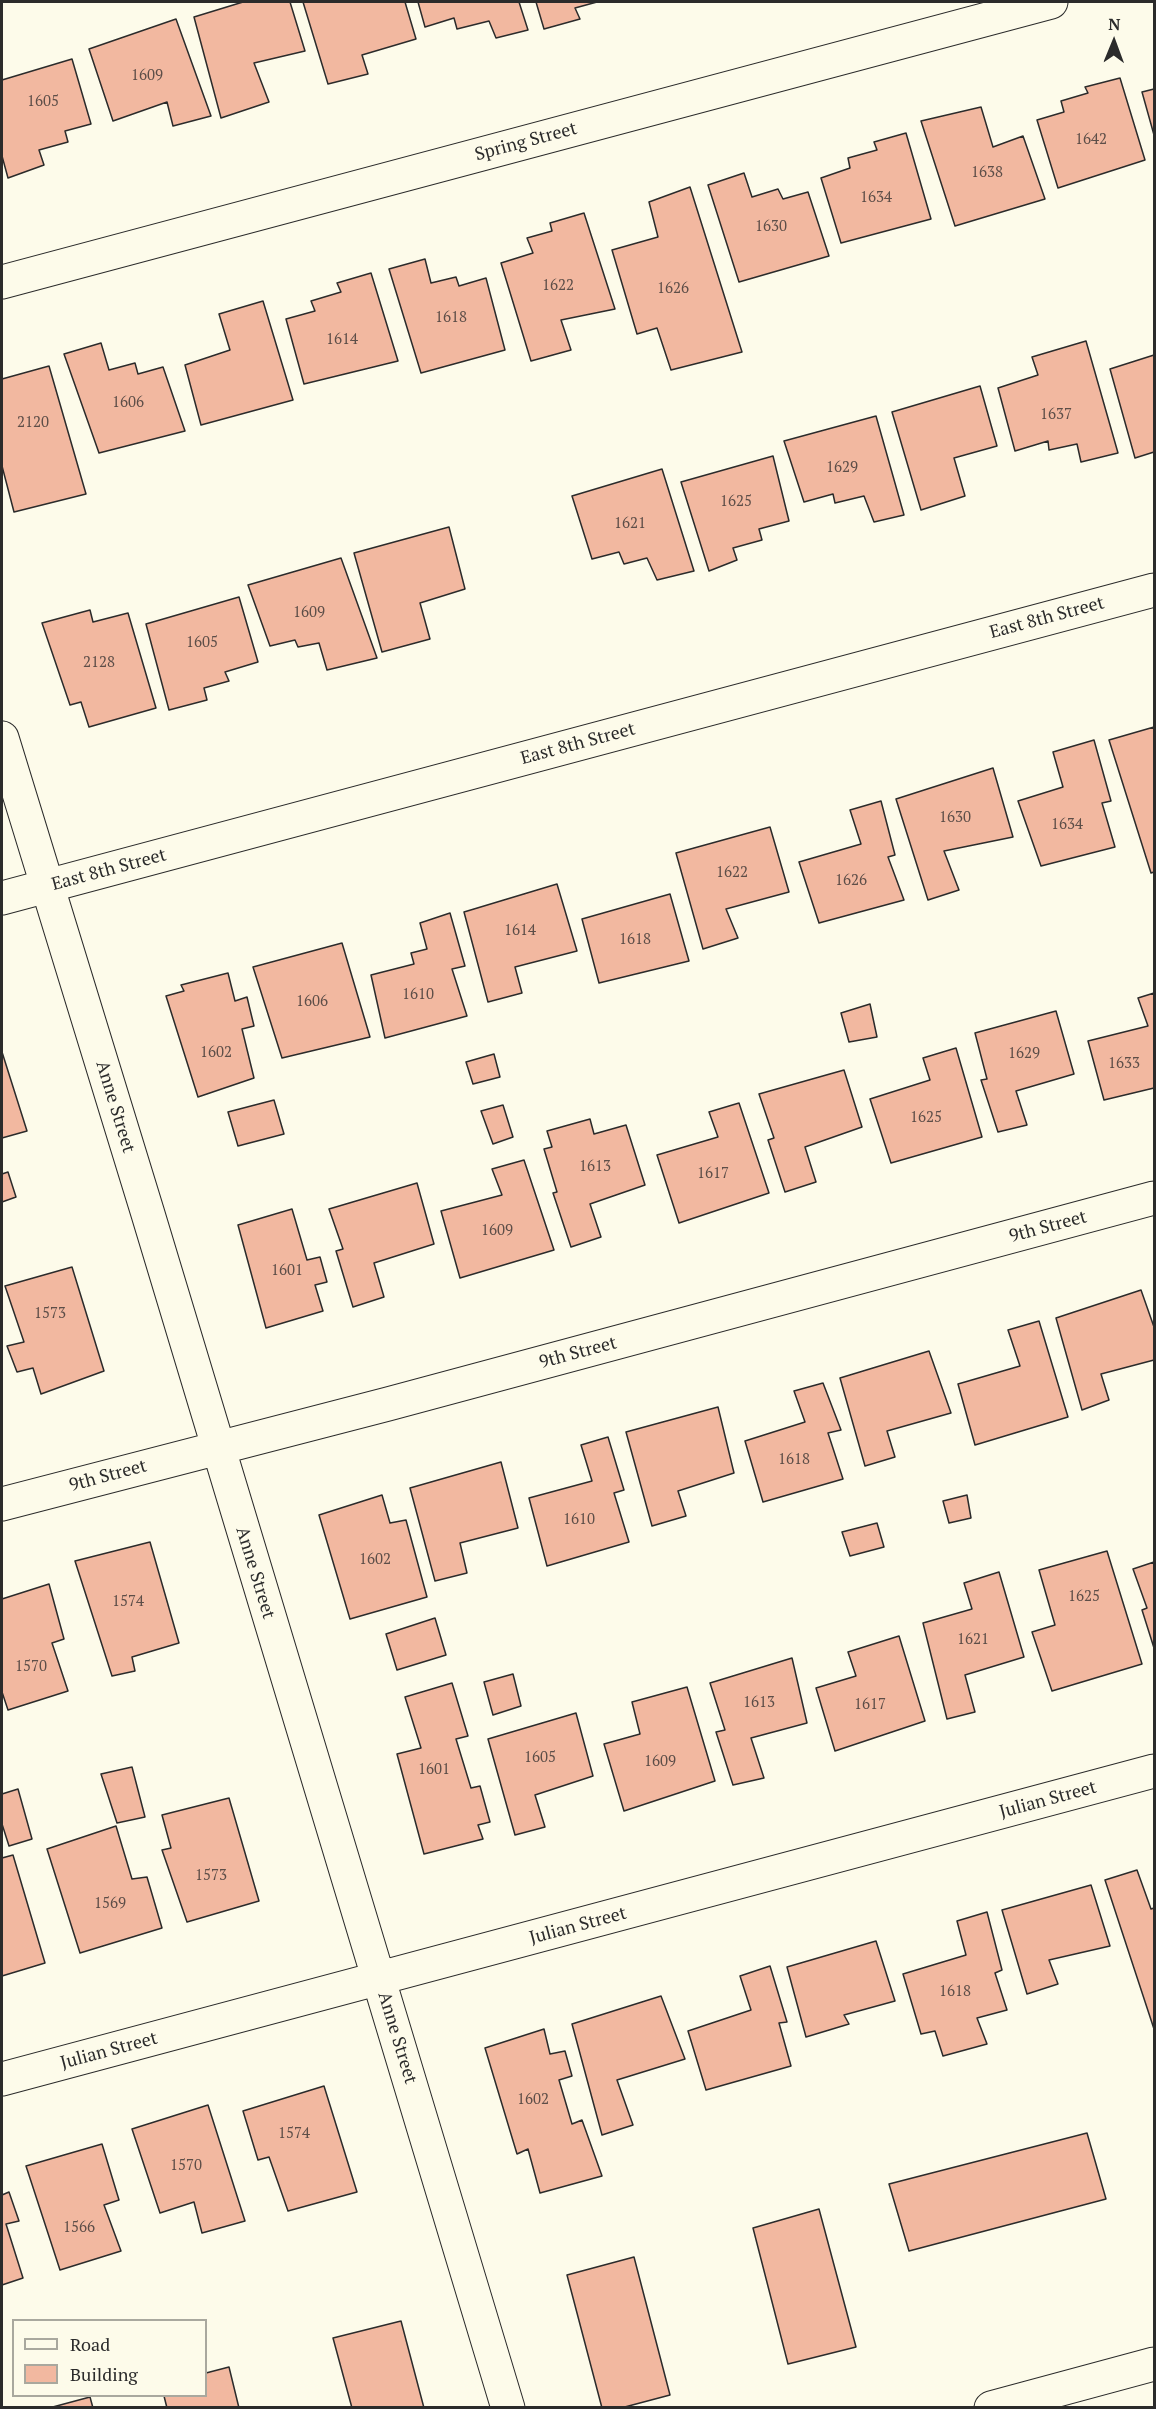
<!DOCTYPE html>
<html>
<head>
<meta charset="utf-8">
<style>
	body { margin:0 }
	#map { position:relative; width:1156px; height:2409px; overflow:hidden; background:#fdfbea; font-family:"PT Serif",serif }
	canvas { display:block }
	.frame { position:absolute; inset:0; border:3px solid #2b2b2b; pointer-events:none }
	.legend { position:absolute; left:12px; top:2319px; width:195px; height:78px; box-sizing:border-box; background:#fdfbea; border:2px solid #a9a89e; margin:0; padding:8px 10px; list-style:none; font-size:18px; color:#2b2b2b }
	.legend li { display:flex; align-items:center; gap:12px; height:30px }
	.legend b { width:30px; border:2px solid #a9a89e }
	.north { position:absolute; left:1084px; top:12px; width:60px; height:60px; -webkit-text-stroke:4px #fdfbea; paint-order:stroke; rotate:1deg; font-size:16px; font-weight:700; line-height:24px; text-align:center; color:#2b2b2b }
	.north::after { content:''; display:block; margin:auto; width:21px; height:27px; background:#2b2b2b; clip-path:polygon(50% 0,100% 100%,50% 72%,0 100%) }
</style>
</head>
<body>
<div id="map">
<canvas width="1156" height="2409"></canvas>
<div class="frame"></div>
<ul class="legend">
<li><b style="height:8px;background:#fdfbea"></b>Road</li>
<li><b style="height:16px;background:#f2b8a0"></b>Building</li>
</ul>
<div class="north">N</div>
</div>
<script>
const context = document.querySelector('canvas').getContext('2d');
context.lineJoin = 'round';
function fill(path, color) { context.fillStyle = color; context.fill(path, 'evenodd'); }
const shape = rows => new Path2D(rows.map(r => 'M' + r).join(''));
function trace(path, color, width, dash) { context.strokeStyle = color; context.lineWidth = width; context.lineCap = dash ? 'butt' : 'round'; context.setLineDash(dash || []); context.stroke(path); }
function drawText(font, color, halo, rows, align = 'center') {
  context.font = font + ' "PT Serif",serif'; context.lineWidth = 4.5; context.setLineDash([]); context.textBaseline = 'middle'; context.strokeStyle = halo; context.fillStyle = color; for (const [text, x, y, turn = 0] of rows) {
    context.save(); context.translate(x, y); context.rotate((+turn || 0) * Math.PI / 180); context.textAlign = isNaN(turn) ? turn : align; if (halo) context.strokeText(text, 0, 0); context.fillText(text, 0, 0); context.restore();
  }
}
const building = shape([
	[243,2,290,2,305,51,254,63,269,102,221,118,194,17,243,2],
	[303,2,405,2,416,39,362,55,368,74,328,84,303,2],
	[418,2,519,2,528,30,496,38,489,21,457,29,454,18,425,27,418,2],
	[536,2,597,2,575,8,580,19,544,29,536,2],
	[176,19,211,116,173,126,167,102,113,121,89,49,176,19],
	[72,59,91,124,65,131,68,142,39,150,44,165,8,178,2,156,2,80,72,59],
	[1120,78,1145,160,1058,188,1037,120,1064,112,1061,101,1088,93,1085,87,1120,78],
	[1154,89,1154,135,1142,92,1154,89],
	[981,107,993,147,1023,136,1045,199,955,226,921,121,981,107],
	[906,133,931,219,841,243,821,178,850,168,848,158,877,150,874,142,906,133],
	[744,173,752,197,778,189,783,199,808,192,829,256,739,282,708,185,744,173],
	[690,187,742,352,671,370,657,328,637,334,612,250,658,237,649,202,690,187],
	[584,213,615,309,561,320,571,350,531,361,501,263,533,253,527,238,552,231,550,223,584,213],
	[425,259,431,283,456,277,459,286,486,278,505,350,421,373,389,269,425,259],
	[371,273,398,361,304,384,286,319,315,311,311,301,341,292,337,283,371,273],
	[263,301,293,400,201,425,185,365,230,350,219,314,263,301],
	[1086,341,1118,453,1081,462,1077,444,1049,450,1048,441,1015,451,998,388,1038,375,1032,357,1086,341],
	[101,343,109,370,135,363,138,374,163,367,185,431,99,453,64,354,101,343],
	[1154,355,1154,452,1135,458,1110,369,1154,355],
	[49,366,86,494,14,512,2,466,2,379,49,366],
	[980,386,997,446,954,458,965,496,921,510,892,412,980,386],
	[876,416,904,515,874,522,864,496,835,503,833,494,804,502,784,441,876,416],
	[773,456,789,521,759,529,762,540,733,548,737,560,709,571,681,482,773,456],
	[662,469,694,571,657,580,647,558,624,564,619,552,592,559,572,496,662,469],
	[449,527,465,589,420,603,430,639,382,652,354,553,449,527],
	[341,558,377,658,327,670,319,643,298,647,295,640,270,646,248,585,341,558],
	[239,597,258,662,225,672,229,681,204,688,207,700,169,710,146,624,239,597],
	[90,610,93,622,128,613,156,708,89,727,81,702,70,705,42,623,90,610],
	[1154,727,1154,872,1151,873,1109,740,1154,727],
	[1094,740,1111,801,1102,803,1115,847,1041,866,1018,801,1063,787,1053,752,1094,740],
	[993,768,1013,837,944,851,959,890,928,900,896,799,993,768],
	[881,801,895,855,888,857,904,900,819,923,799,862,861,844,850,810,881,801],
	[770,827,789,892,726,909,738,938,703,949,676,853,770,827],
	[557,884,577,951,515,967,522,993,488,1002,464,912,557,884],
	[670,894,689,961,599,983,582,919,670,894],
	[450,913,465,966,452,969,467,1016,385,1038,371,975,414,964,411,953,427,949,420,923,450,913],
	[342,943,370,1037,282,1058,253,967,342,943],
	[228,973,235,1001,247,997,254,1026,242,1029,254,1078,198,1097,166,996,184,991,181,985,228,973],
	[1154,993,1154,1088,1104,1100,1088,1041,1148,1026,1138,998,1154,993],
	[870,1004,877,1037,849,1042,841,1013,870,1004],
	[1056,1011,1074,1074,1016,1091,1027,1125,998,1132,981,1080,987,1079,975,1033,1056,1011],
	[956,1048,982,1137,891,1163,870,1099,930,1080,923,1058,956,1048],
	[2,1052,27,1131,2,1138,2,1052],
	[494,1054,500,1077,473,1084,466,1062,494,1054],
	[844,1070,862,1127,805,1147,816,1182,785,1192,768,1140,774,1138,759,1094,844,1070],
	[274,1100,284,1134,238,1146,228,1112,274,1100],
	[739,1103,769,1193,679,1223,657,1155,718,1137,709,1112,739,1103],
	[503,1105,513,1137,493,1144,481,1111,503,1105],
	[590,1119,594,1134,626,1125,645,1185,590,1204,601,1237,571,1247,553,1193,557,1192,544,1149,552,1147,547,1131,590,1119],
	[524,1160,554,1250,460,1278,441,1211,502,1195,492,1169,524,1160],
	[8,1172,16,1197,2,1202,2,1174,8,1172],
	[417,1183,434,1244,374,1263,384,1297,353,1307,336,1251,343,1249,329,1209,417,1183],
	[292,1209,307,1260,320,1257,327,1282,315,1285,323,1311,266,1328,238,1225,292,1209],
	[72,1267,104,1371,41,1394,33,1368,17,1372,7,1346,24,1342,5,1286,72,1267],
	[1141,1290,1154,1327,1154,1360,1101,1374,1109,1400,1082,1410,1056,1318,1141,1290],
	[1039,1321,1068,1417,975,1445,958,1384,1020,1366,1008,1330,1039,1321],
	[929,1351,951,1413,887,1431,895,1457,865,1466,840,1378,929,1351],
	[823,1383,841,1430,828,1433,843,1479,763,1502,745,1441,805,1422,794,1391,823,1383],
	[718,1407,734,1473,678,1491,686,1516,652,1526,626,1432,718,1407],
	[608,1437,624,1490,614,1493,629,1542,547,1566,529,1498,592,1481,581,1445,608,1437],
	[501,1462,518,1528,460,1543,467,1573,435,1581,410,1488,501,1462],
	[382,1495,390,1523,406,1520,427,1597,350,1619,319,1515,382,1495],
	[967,1495,971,1518,949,1523,943,1501,967,1495],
	[877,1523,884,1547,850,1556,842,1532,877,1523],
	[150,1542,179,1643,132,1657,135,1671,112,1676,75,1561,150,1542],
	[1107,1551,1142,1664,1052,1691,1032,1632,1055,1625,1039,1570,1107,1551],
	[1154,1562,1154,1648,1142,1610,1147,1608,1133,1569,1154,1562],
	[999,1572,1024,1657,965,1675,975,1712,947,1719,923,1623,972,1609,964,1583,999,1572],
	[49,1584,64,1639,52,1643,68,1691,8,1710,2,1692,2,1599,49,1584],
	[435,1618,446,1655,397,1670,386,1634,435,1618],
	[899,1636,925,1721,835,1751,816,1688,856,1676,848,1652,899,1636],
	[792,1658,807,1723,751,1738,764,1778,733,1785,716,1732,725,1730,710,1683,792,1658],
	[513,1674,521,1706,493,1715,484,1682,513,1674],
	[452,1683,468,1736,456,1739,471,1788,480,1786,490,1822,478,1825,483,1839,424,1854,397,1754,421,1748,405,1697,452,1683],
	[687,1687,715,1781,624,1811,604,1744,640,1734,632,1702,687,1687],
	[576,1713,593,1776,535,1795,545,1827,515,1835,488,1739,576,1713],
	[132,1767,145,1817,117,1823,101,1774,132,1767],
	[18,1789,32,1839,9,1846,2,1824,2,1794,18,1789],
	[229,1798,259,1901,187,1922,162,1850,171,1848,162,1815,229,1798],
	[116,1826,132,1879,147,1877,162,1928,80,1953,47,1849,116,1826],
	[13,1855,45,1963,2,1976,2,1858,13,1855],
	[1137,1870,1151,1909,1154,1908,1154,2029,1105,1880,1137,1870],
	[1091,1885,1110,1946,1049,1960,1058,1984,1027,1994,1002,1910,1091,1885],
	[987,1912,1002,1970,995,1973,1007,2010,977,2018,987,2044,943,2056,935,2031,921,2034,903,1974,966,1955,957,1921,987,1912],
	[876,1941,895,2001,844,2015,849,2024,806,2037,787,1967,876,1941],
	[770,1966,787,2022,779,2023,791,2066,706,2090,688,2031,751,2010,740,1976,770,1966],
	[661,1996,685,2059,617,2080,633,2125,602,2135,572,2024,661,1996],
	[544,2029,550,2054,565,2051,572,2076,559,2080,572,2124,582,2120,602,2176,540,2193,528,2149,517,2154,485,2048,544,2029],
	[324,2086,357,2192,288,2211,269,2157,258,2160,243,2111,324,2086],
	[208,2105,245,2221,202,2233,194,2202,160,2213,132,2129,208,2105],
	[1087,2133,1106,2199,909,2251,889,2184,1087,2133],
	[102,2144,119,2200,104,2205,121,2251,60,2270,26,2166,102,2144],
	[9,2192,19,2221,6,2224,23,2278,2,2285,2,2195,9,2192],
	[819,2209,856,2347,788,2364,753,2228,819,2209],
	[634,2257,670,2395,621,2408,602,2408,567,2275,634,2257],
	[401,2321,424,2408,352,2408,333,2338,401,2321],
	[229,2367,239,2408,167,2408,164,2396,206,2396,206,2373,229,2367],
	[90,2397,93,2408,49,2408,90,2397]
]);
const street = shape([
	[2,282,1051,2],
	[2,738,148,1214,508,2408],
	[2,1504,388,1404,1154,1198],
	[2,2079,1154,1771],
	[991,2408,1154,2364]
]);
const secondary = shape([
	[2,898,1154,590]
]);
const numberNames = [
	["1609",147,76],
	["1605",43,102],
	["1642",1091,140],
	["1638",987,173],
	["1634",876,198],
	["1630",771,227],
	["1622",558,286],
	["1626",673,289],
	["1618",451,318],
	["1614",342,340],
	["1606",128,403],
	["1637",1056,415],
	["2120",33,423],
	["1629",842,468],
	["1625",736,502],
	["1621",630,524],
	["1609",309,613],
	["1605",202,643],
	["2128",99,663],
	["1630",955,818],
	["1634",1067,825],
	["1622",732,873],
	["1626",851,881],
	["1614",520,931],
	["1618",635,940],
	["1610",418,995],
	["1606",312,1002],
	["1602",216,1053],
	["1629",1024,1054],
	["1633",1124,1064],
	["1625",926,1118],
	["1613",595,1167],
	["1617",713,1174],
	["1609",497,1231],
	["1601",287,1271],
	["1573",50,1314],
	["1618",794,1460],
	["1610",579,1520],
	["1602",375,1560],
	["1625",1084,1597],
	["1574",128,1602],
	["1621",973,1640],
	["1570",31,1667],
	["1613",759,1703],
	["1617",870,1705],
	["1605",540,1758],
	["1609",660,1762],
	["1601",434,1770],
	["1573",211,1876],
	["1569",110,1904],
	["1618",955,1992],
	["1602",533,2100],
	["1574",294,2134],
	["1570",186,2166],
	["1566",79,2228]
];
const streetNames = [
	["Spring Street",526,142,-15],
	["East 8th Street",1047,618,-15],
	["East 8th Street",578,744,-15],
	["East 8th Street",109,870,-15],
	["Anne Street",115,1107,73],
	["9th Street",1048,1227,-15],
	["9th Street",578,1353,-15],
	["9th Street",108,1476,-15],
	["Anne Street",255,1573,73],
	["Julian Street",1048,1800,-15],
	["Julian Street",578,1926,-15],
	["Anne Street",397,2038,73],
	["Julian Street",109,2051,-15]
];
fill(building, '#f2b8a0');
trace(building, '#2b2b2b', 1.5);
trace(street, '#2b2b2b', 35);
trace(secondary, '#2b2b2b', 35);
trace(street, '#fdfbea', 33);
trace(secondary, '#fdfbea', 33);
drawText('15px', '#5d4e48', null, numberNames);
drawText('18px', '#2b2b2b', '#fdfbea', streetNames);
</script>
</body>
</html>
